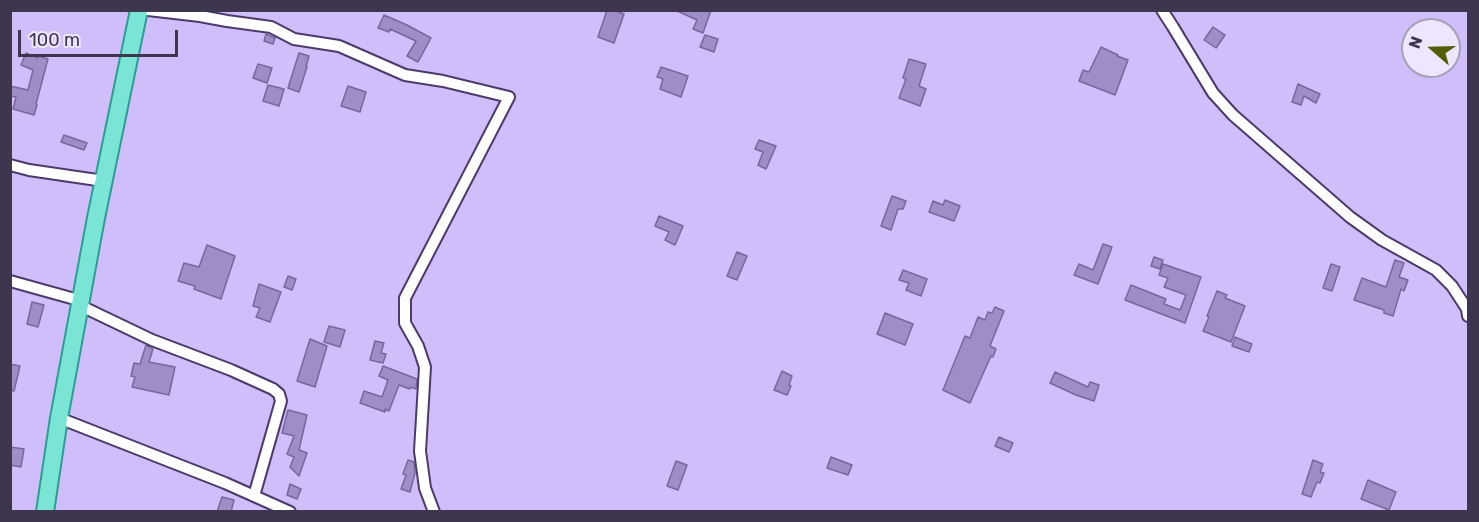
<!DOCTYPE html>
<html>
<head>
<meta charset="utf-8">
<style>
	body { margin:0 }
	#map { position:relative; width:1479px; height:522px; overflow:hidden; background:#d0befa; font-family:Rubik,sans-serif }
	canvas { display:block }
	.frame { position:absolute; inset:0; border:12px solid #3e364e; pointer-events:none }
	.north { position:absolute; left:1401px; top:18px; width:60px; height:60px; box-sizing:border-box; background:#ede6fe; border:2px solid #a7a0b8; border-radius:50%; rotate:290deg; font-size:16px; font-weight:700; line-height:24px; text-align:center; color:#3e364e }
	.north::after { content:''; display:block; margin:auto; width:21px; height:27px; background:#525f00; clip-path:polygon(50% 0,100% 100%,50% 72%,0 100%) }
	.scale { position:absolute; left:18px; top:30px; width:160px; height:27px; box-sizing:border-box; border:3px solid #3e364e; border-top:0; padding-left:8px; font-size:18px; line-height:21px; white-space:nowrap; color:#3e364e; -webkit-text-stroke:4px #ede6fe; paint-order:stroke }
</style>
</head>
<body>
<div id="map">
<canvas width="1479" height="522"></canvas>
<div class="frame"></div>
<div class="north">N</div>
<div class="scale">100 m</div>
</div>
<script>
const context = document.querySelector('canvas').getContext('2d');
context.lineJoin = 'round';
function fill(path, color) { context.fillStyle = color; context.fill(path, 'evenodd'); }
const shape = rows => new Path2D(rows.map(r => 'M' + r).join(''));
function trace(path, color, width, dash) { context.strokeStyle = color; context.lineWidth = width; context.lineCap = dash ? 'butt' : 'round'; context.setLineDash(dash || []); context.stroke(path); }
const building = shape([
	[607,10,613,10,624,14,614,43,598,37,607,10],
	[675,10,711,10,703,33,693,29,697,20,675,10],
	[384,15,407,25,431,38,418,62,407,56,416,41,390,29,389,32,378,28,384,15],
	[1213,27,1225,35,1216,48,1204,40,1213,27],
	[266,34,275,38,273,44,264,41,266,34],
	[705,35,718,39,714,52,700,47,705,35],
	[1101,47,1118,55,1117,56,1128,60,1115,95,1079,81,1083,70,1089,72,1101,47],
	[26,53,38,58,39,56,48,59,36,104,37,105,34,115,13,109,16,97,10,96,10,86,28,90,33,70,21,65,26,53],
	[299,53,309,56,306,67,307,67,299,92,288,88,299,53],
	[909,59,926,64,919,86,926,89,920,106,899,98,906,79,903,78,909,59],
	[258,64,272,68,267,83,253,78,258,64],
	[661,67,688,76,681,97,660,89,663,79,657,77,661,67],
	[1298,84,1320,94,1316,103,1304,96,1301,105,1292,102,1298,84],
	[268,85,284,89,279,106,263,101,268,85],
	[348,86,366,92,360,112,341,106,348,86],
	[64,135,87,143,84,150,61,142,64,135],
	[759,140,776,146,766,169,758,165,763,152,755,149,759,140],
	[892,196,906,201,903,209,898,209,891,230,881,226,892,196],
	[945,200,960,206,954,221,929,212,933,201,943,205,945,200],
	[659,216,683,226,675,245,665,240,669,232,655,226,659,216],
	[1103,244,1112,247,1098,284,1074,275,1079,264,1093,270,1103,244],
	[207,245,235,256,221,299,194,289,195,286,178,281,184,263,199,267,207,245],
	[737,252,747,256,737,280,727,276,737,252],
	[1154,257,1163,260,1160,269,1151,266,1154,257],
	[1395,260,1404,263,1399,277,1408,280,1404,291,1401,289,1393,316,1384,313,1384,310,1354,300,1362,278,1386,287,1395,260],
	[1163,264,1201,277,1185,323,1125,300,1131,285,1166,299,1164,304,1180,310,1186,295,1164,287,1168,278,1159,275,1163,264],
	[1331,264,1340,267,1332,291,1323,288,1331,264],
	[903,270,927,279,921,296,906,290,909,283,899,280,903,270],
	[288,276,296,279,292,290,284,287,288,276],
	[259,284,281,292,270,322,256,317,260,308,253,306,259,284],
	[1217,291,1227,295,1225,298,1245,306,1231,342,1203,331,1209,317,1207,316,1217,291],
	[32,302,44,305,38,327,27,324,32,302],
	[995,307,1004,311,990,346,996,349,993,357,991,356,970,403,943,390,965,336,970,338,978,317,985,320,988,312,992,313,995,307],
	[885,313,913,324,905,345,877,334,885,313],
	[329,326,345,330,340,347,324,342,329,326],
	[1235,337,1252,344,1249,352,1232,346,1235,337],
	[310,339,327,346,315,387,297,381,310,339],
	[375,341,384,343,381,353,386,354,383,363,370,360,375,341],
	[146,345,153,349,149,362,175,367,169,395,132,387,135,377,131,376,134,363,140,364,146,345],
	[10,364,20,366,14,391,10,390,10,364],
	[383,366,417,379,416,389,411,387,410,389,399,385,389,411,385,409,385,412,360,403,364,391,382,397,388,380,379,376,383,366],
	[782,371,792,376,789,385,791,386,787,395,774,390,782,371],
	[1055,372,1088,387,1090,382,1099,385,1094,401,1076,395,1050,383,1055,372],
	[288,410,307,415,299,450,307,453,299,476,290,467,294,457,287,454,294,436,282,433,288,410],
	[999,437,1013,443,1009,452,995,446,999,437],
	[10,447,24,449,21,467,10,465,10,447],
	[831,457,852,465,848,475,827,468,831,457],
	[408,460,414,462,415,473,410,492,401,489,406,475,403,474,408,460],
	[1313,460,1323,464,1320,472,1324,473,1320,483,1317,482,1311,497,1302,494,1313,460],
	[676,461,687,465,678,490,667,486,676,461],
	[1368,480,1396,492,1389,510,1361,499,1368,480],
	[290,484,301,489,297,499,287,495,290,484],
	[222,497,234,500,231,512,217,512,222,497]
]);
const street = shape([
	[148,10,200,16,227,21,271,27,294,39,339,46,405,75,443,81,509,97,405,298,405,323,418,346,425,367,420,451,425,488,434,512],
	[1162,10,1173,27,1213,93,1233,115,1350,217,1382,240,1436,270,1452,286,1467,309,1468,316],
	[10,165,29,170,104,181],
	[10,281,82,301],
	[81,306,152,340,231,370,273,389,279,394,281,401,254,496],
	[59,418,225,483,290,512]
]);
const primary = shape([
	[45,512,59,418,96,218,139,10]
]);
fill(building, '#9f8dc6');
trace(building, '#78669c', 1.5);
trace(street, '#4c3a6c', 14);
trace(primary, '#2c9d94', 20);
trace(street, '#fff', 10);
trace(primary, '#7ae5d5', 16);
</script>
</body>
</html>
